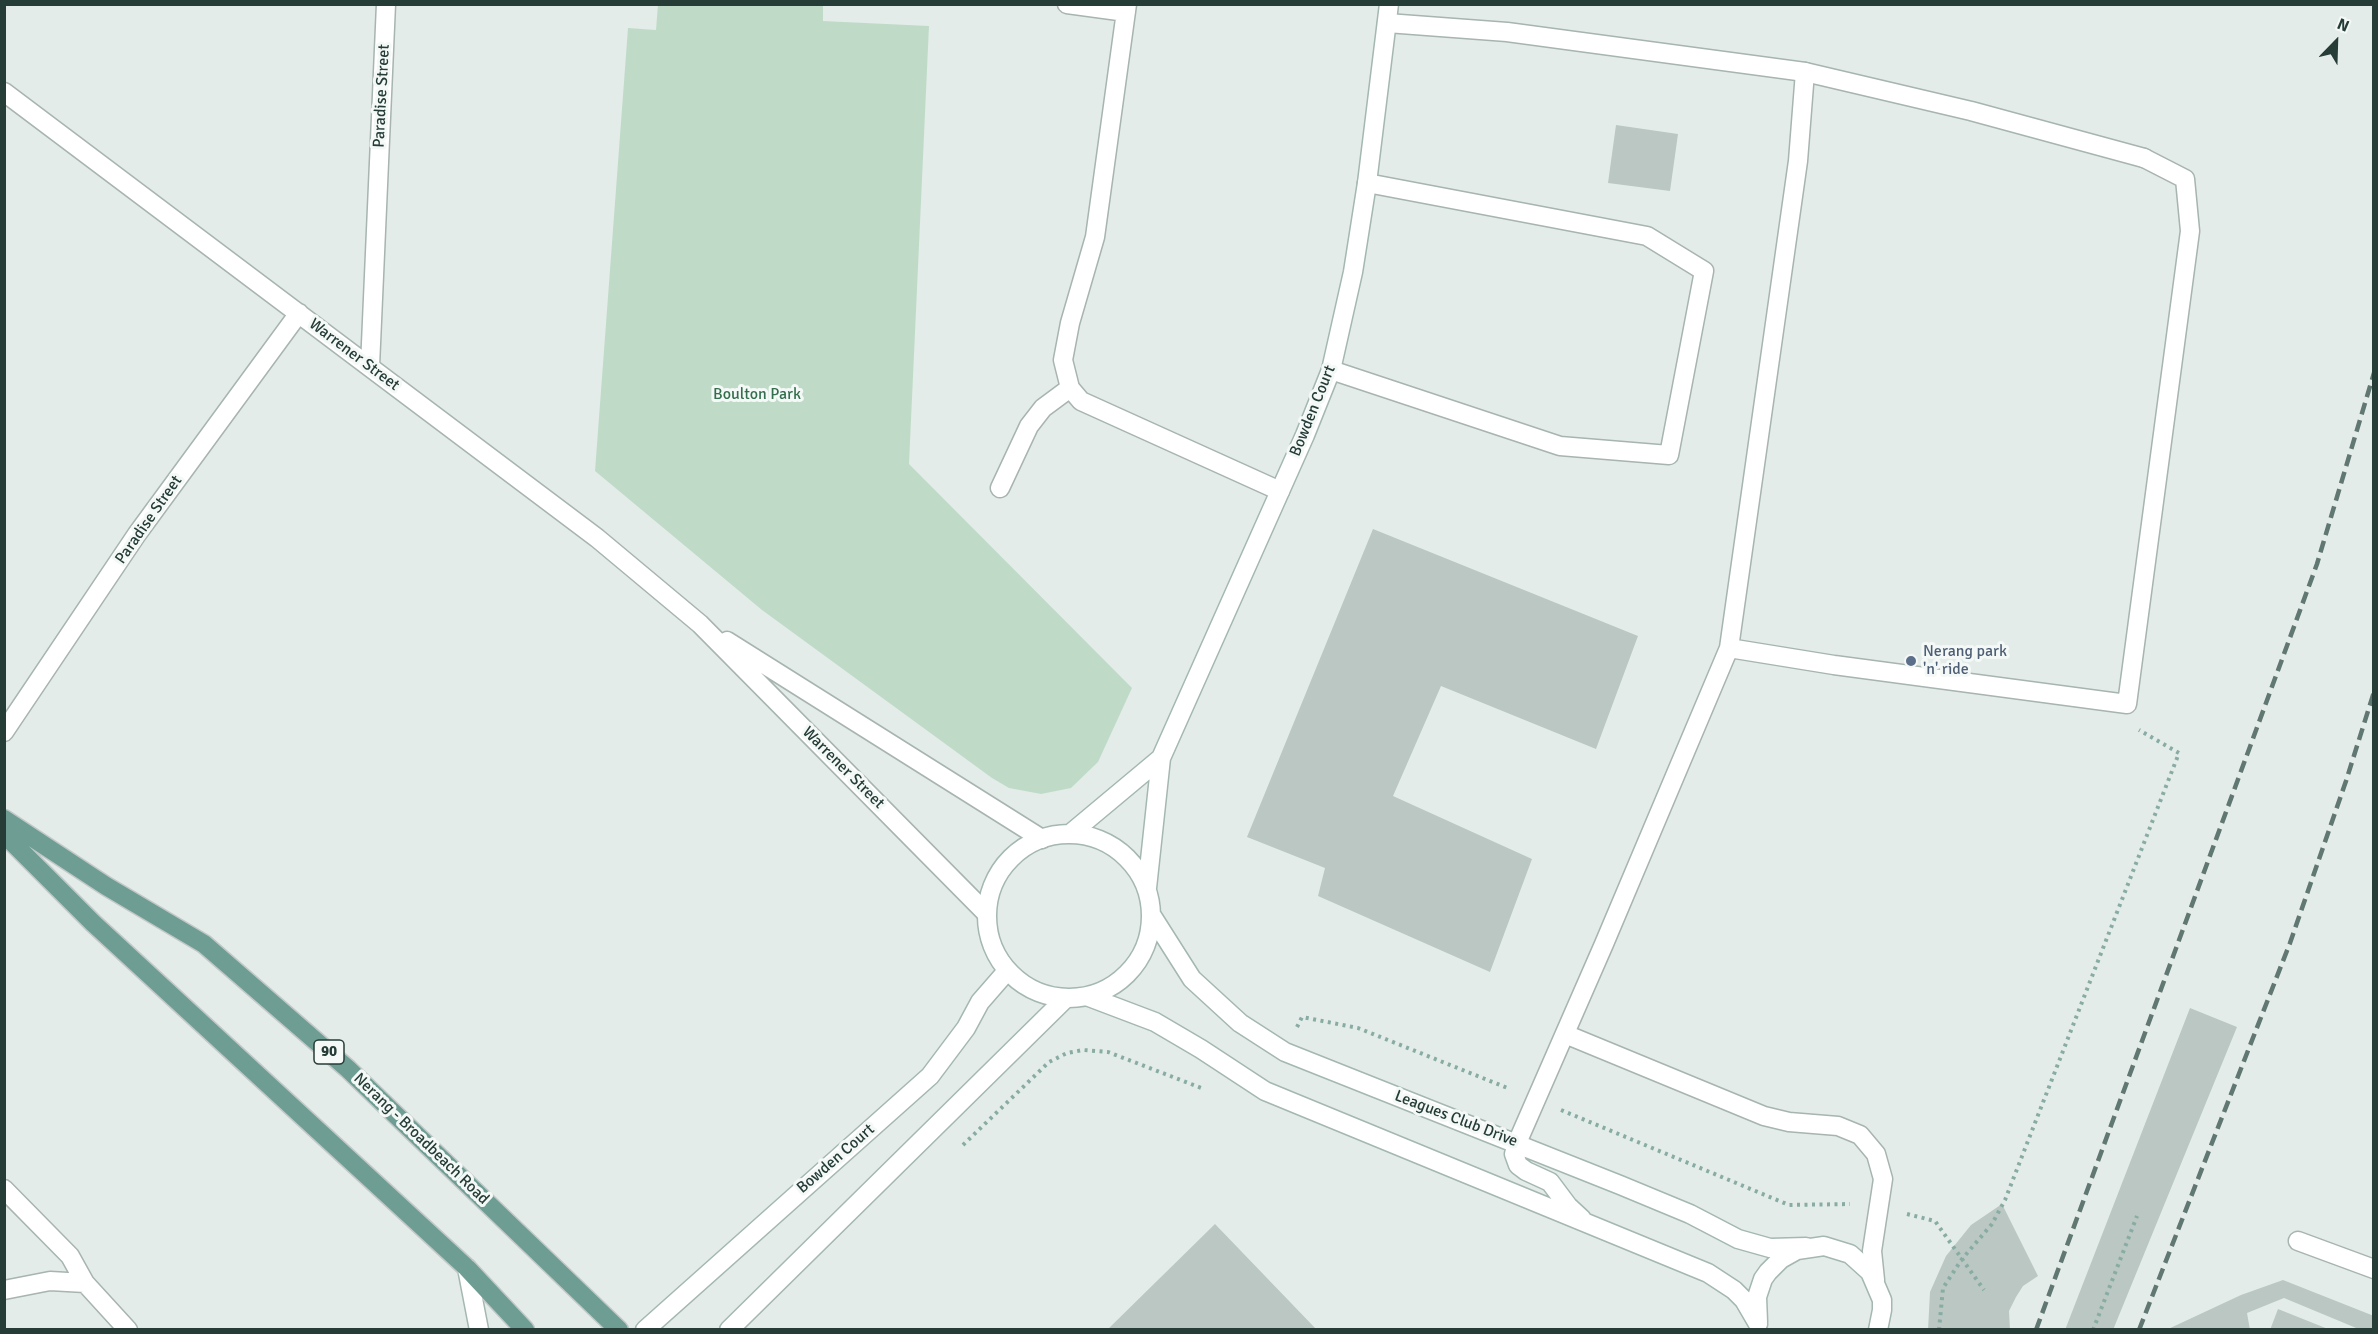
<!DOCTYPE html>
<html>
<head>
<meta charset="utf-8">
<style>
	body { margin:0 }
	#map { position:relative; width:2378px; height:1334px; overflow:hidden; background:#e4ece9; font-family:Signika,sans-serif }
	canvas { display:block }
	.frame { position:absolute; inset:0; border:6px solid #253c37; pointer-events:none }
	.north { position:absolute; left:2306px; top:12px; width:60px; height:60px; -webkit-text-stroke:4px #f4f9f7; paint-order:stroke; rotate:23deg; font-size:16px; font-weight:700; line-height:24px; text-align:center; color:#253c37 }
	.north::after { content:''; display:block; margin:auto; width:21px; height:27px; background:#253c37; clip-path:polygon(50% 0,100% 100%,50% 72%,0 100%) }
</style>
</head>
<body>
<div id="map">
<canvas width="2378" height="1334"></canvas>
<div class="frame"></div>
<div class="north">N</div>
</div>
<script>
const context = document.querySelector('canvas').getContext('2d');
context.lineJoin = 'round';
function fill(path, color) { context.fillStyle = color; context.fill(path, 'evenodd'); }
const shape = rows => new Path2D(rows.map(r => 'M' + r).join(''));
function trace(path, color, width, dash) { context.strokeStyle = color; context.lineWidth = width; context.lineCap = dash ? 'butt' : 'round'; context.setLineDash(dash || []); context.stroke(path); }
function drawText(font, color, halo, rows, align = 'center') {
  context.font = font + ' Signika,sans-serif'; context.lineWidth = 6; context.setLineDash([]); context.textBaseline = 'middle'; context.strokeStyle = halo; context.fillStyle = color; for (const [text, x, y, turn = 0] of rows) {
    context.save(); context.translate(x, y); context.rotate((+turn || 0) * Math.PI / 180); context.textAlign = isNaN(turn) ? turn : align; if (halo) context.strokeText(text, 0, 0); context.fillText(text, 0, 0); context.restore();
  }
}
const green = shape([
	[658,4,823,5,823,21,929,26,909,464,1132,688,1098,762,1071,788,1041,794,1009,788,992,778,762,610,595,471,628,28,656,30]
]);
const building = shape([
	[1616,125,1678,134,1670,191,1608,183],
	[1373,529,1638,636,1596,749,1441,686,1393,796,1532,859,1490,972,1318,896,1325,868,1247,837],
	[2190,1008,2237,1027,2113,1330,2065,1330],
	[2002,1204,2038,1276,2023,1286,2016,1297,2009,1311,2010,1330,1928,1330,1930,1292,1946,1256,1971,1225],
	[1215,1224,1317,1330,1107,1330],
	[2283,1280,2374,1316,2374,1330,2361,1330,2284,1298,2247,1313,2250,1330,2166,1330,2241,1295],
	[2278,1309,2328,1329,2328,1330,2270,1330]
]);
const path = shape([
	[1297,1027,1302,1017,1358,1028,1510,1089],
	[1561,1110,1789,1205,1850,1204],
	[963,1145,1049,1062,1067,1053,1083,1050,1108,1052,1204,1089],
	[1907,1214,1935,1221,1984,1290],
	[1939,1330,1943,1288,1962,1259,1992,1224,2005,1200,2179,753,2139,730],
	[2093,1330,2137,1216]
]);
const lane = shape([
	[1067,4,1126,12],
	[1127,4,1095,237,1070,323,1063,360,1070,388,1081,401,1280,491],
	[1331,370,1560,446,1669,455,1704,271,1647,236,1367,183],
	[1000,488,1029,426,1043,408,1070,388],
	[1729,648,1834,665,2127,704,2190,231,2185,179,2144,158],
	[1565,1034,1764,1116,1789,1122,1838,1126,1860,1135,1876,1154,1883,1179,1872,1251,1875,1280],
	[1517,1143,1604,944,1729,648,1798,161,1805,72],
	[4,1189,70,1256,85,1283,128,1330],
	[2298,1241,2374,1269],
	[4,1290,50,1281,85,1283]
]);
const street = shape([
	[1387,23,1507,32,1805,72,1971,111,2144,158],
	[4,92,597,538,700,624,986,913],
	[370,366,386,4],
	[727,641,1042,839],
	[4,732,137,534,299,313]
]);
const secondary = shape([
	[1070,834,1161,758],
	'987 916a82 82 0 1 1 164 0a82 82 0 1 1-164 0Z',
	[1147,888,1161,758,1305,435,1331,370,1353,272,1367,183,1389,4],
	[1152,916,1192,979,1240,1023,1285,1052,1620,1185,1690,1214,1738,1239,1770,1248,1806,1247],
	[1089,997,1155,1022,1201,1049,1265,1091,1708,1273,1734,1290,1744,1300,1758,1324],
	[1517,1143,1514,1154,1518,1165,1526,1171,1550,1182,1568,1206,1582,1219],
	[467,1268,479,1330],
	[1758,1322,1757,1297,1763,1279,1768,1272,1781,1259,1797,1250,1824,1246,1850,1254,1870,1272,1882,1300,1882,1310,1878,1330],
	[645,1330,930,1076,966,1028,980,1002,1007,971],
	[729,1330,1065,999]
]);
const primary = shape([
	[4,819,106,886,204,944,348,1069,619,1330],
	[4,834,93,923,467,1268,525,1330]
]);
const rail = shape([
	[2036,1330,2317,564,2374,373],
	[2139,1330,2290,943,2346,781,2374,692]
]);
const markers = [
	[1911,661,6,"#5c6f8a"]
];
const shields = [
	[329,1052,30]
];
const shieldNames = [
	["90",329,1052]
];
const streetNames = [
	["Paradise Street",382,96,-87],
	["Warrener Street",354,355,37],
	["Bowden Court",1313,411,-68],
	["Paradise Street",149,520,-55],
	["Warrener Street",843,768,45],
	["Leagues Club Drive",1456,1119,21],
	["Nerang - Broadbeach Road",421,1139,44],
	["Bowden Court",836,1159,-41]
];
const parkNames = [
	["Boulton Park",757,395]
];
const serviceNames = [
	["Nerang park",1923,652],
	["'n' ride",1923,670]
];
fill(green, '#bfdbc8');
fill(building, '#bac7c2');
trace(lane, '#a7b4b0', 21);
trace(street, '#a7b4b0', 21);
trace(secondary, '#a4b7b1', 21);
trace(primary, '#c2c8c7', 21);
trace(path, '#88aca3', 4, [3, 4.5]);
trace(lane, '#fff', 18);
trace(street, '#fff', 18);
trace(secondary, '#fff', 18);
trace(primary, '#6d9d93', 18);
trace(rail, '#607772', 4.5, [12, 6]);
for (const [x, y, r, color] of markers) { const dot = new Path2D(); dot.arc(x, y, r, 0, 2 * Math.PI); context.fillStyle = color; context.fill(dot); trace(dot, '#f4f9f7', 2); }
for (const [x, y, w] of shields) { const box = new Path2D(); box.roundRect(x - w / 2, y - 12, w, 24, 4.5); context.fillStyle = '#f4f9f7'; context.fill(box); trace(box, '#253c37', 1.5); }
drawText('bold 15px', '#253c37', null, shieldNames);
drawText('16px', '#253c37', '#f4f9f7', streetNames);
drawText('16px', '#336f4d', '#f4f9f7', parkNames);
drawText('16px', '#4e5e75', '#f4f9f7', serviceNames, 'left');
</script>
</body>
</html>
